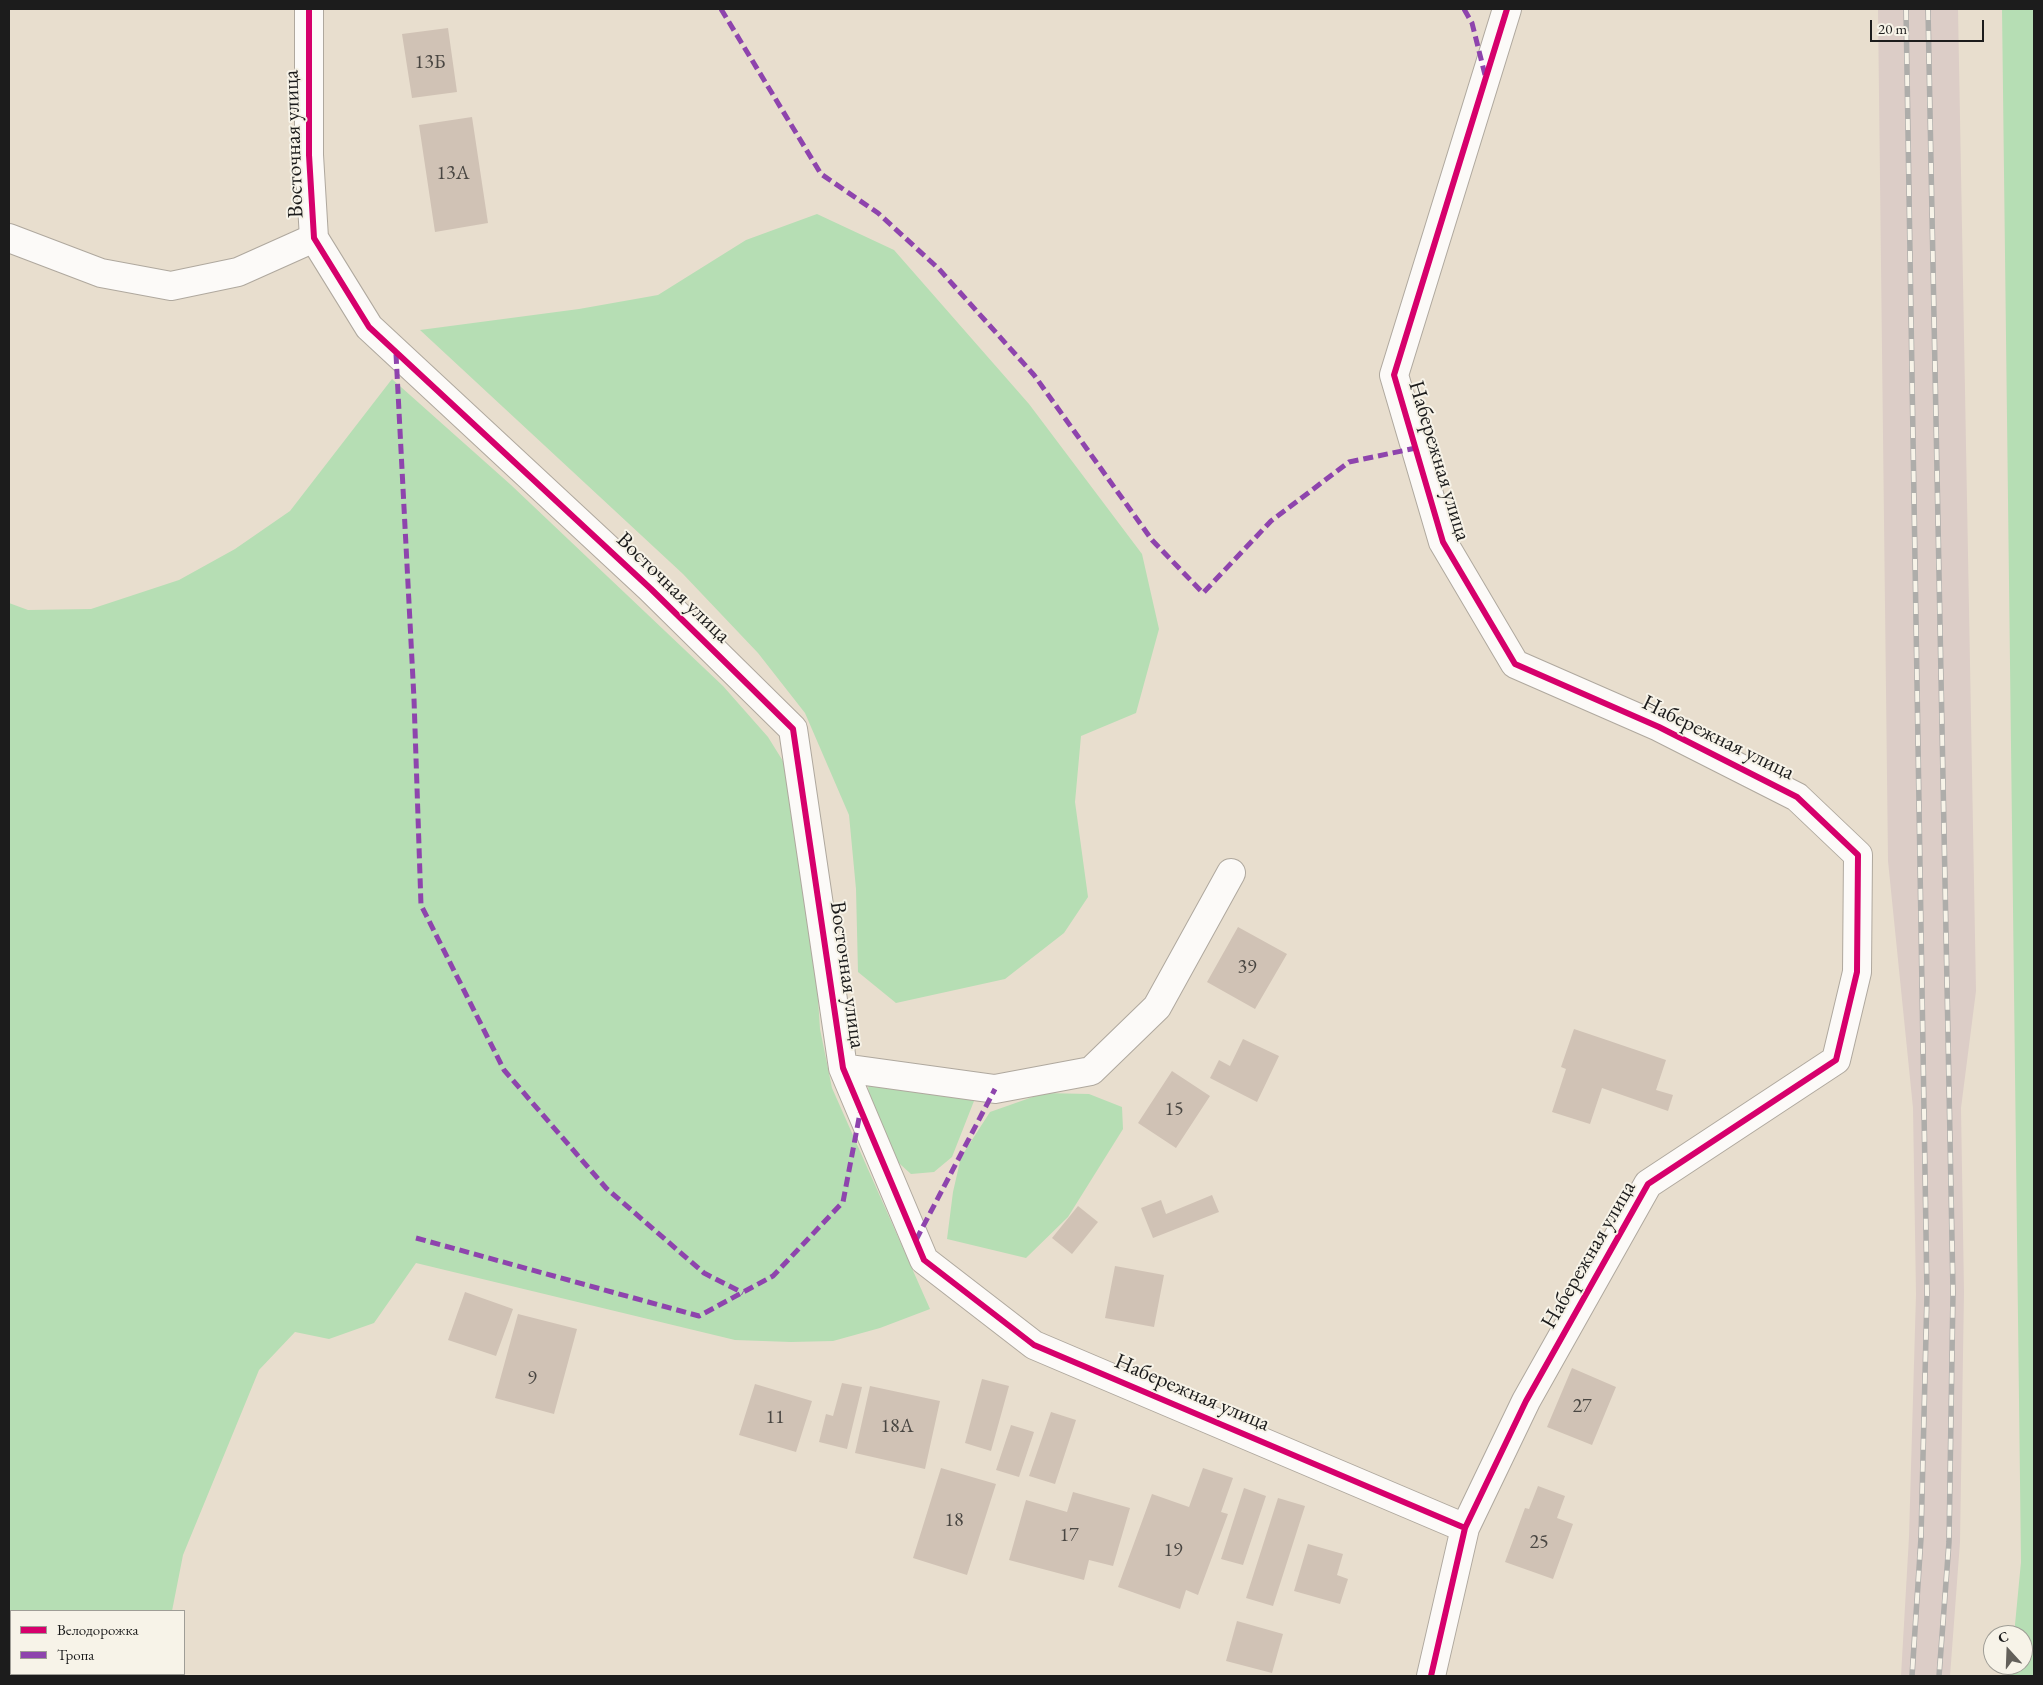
<!DOCTYPE html>
<html>
<head>
<meta charset="utf-8">
<style>
	body { margin:0 }
	#map { position:relative; width:2043px; height:1685px; overflow:hidden; background:#e8dece; font-family:"EB Garamond",serif }
	canvas { display:block }
	.frame { position:absolute; inset:0; border:10px solid #1c1c1c; pointer-events:none }
	.legend { position:absolute; left:10px; top:1610px; width:175px; height:65px; box-sizing:border-box; background:#f7f3e8; border:1px solid #9f9d96; margin:0; padding:6px 9px; list-style:none; font-size:15px; color:#1c1c1c }
	.legend li { display:flex; align-items:center; gap:10px; height:25px }
	.legend b { width:25px; border:1px solid #9f9d96 }
	.north { position:absolute; left:1983px; top:1625px; width:50px; height:50px; box-sizing:border-box; background:#f7f3e8; border:1px solid #9f9d96; border-radius:50%; rotate:340deg; font-size:14px; font-weight:700; line-height:20px; text-align:center; color:#1c1c1c }
	.north::after { content:''; display:block; margin:auto; width:18px; height:22px; background:#63605a; clip-path:polygon(50% 0,100% 100%,50% 72%,0 100%) }
	.scale { position:absolute; left:1870px; top:20px; width:114px; height:22px; box-sizing:border-box; border:2px solid #1c1c1c; border-top:0; padding-left:6px; font-size:15px; line-height:18px; white-space:nowrap; color:#1c1c1c; -webkit-text-stroke:4px #f7f3e8; paint-order:stroke }
</style>
</head>
<body>
<div id="map">
<canvas width="2043" height="1685"></canvas>
<div class="frame"></div>
<ul class="legend">
<li><b style="height:6px;background:#d6006c"></b>Велодорожка</li>
<li><b style="height:6px;background:#8e44ad"></b>Тропа</li>
</ul>
<div class="north">С</div>
<div class="scale">20 m</div>
</div>
<script>
const context = document.querySelector('canvas').getContext('2d');
context.lineJoin = 'round';
function fill(path, color) { context.fillStyle = color; context.fill(path, 'evenodd'); }
const shape = rows => new Path2D(rows.map(r => 'M' + r).join(''));
function trace(path, color, width, dash) { context.strokeStyle = color; context.lineWidth = width; context.lineCap = dash ? 'butt' : 'round'; context.setLineDash(dash || []); context.stroke(path); }
function drawText(font, color, halo, rows, align = 'center') {
  context.font = font + ' "EB Garamond",serif'; context.lineWidth = 4; context.setLineDash([]); context.textBaseline = 'middle'; context.strokeStyle = halo; context.fillStyle = color; for (const [text, x, y, turn = 0] of rows) {
    context.save(); context.translate(x, y); context.rotate((+turn || 0) * Math.PI / 180); context.textAlign = isNaN(turn) ? turn : align; if (halo) context.strokeText(text, 0, 0); context.fillText(text, 0, 0); context.restore();
  }
}
const industrial = shape([
	[1878,9,1958,9,1976,991,1961,1108,1964,1292,1960,1542,1950,1676,1901,1676,1909,1537,1916,1294,1913,1108,1888,861]
]);
const green = shape([
	[2002,9,2034,9,2034,1676,2010,1676,2011,1665,2023,1665,2023,1635,2014,1635,2021,1562],
	[817,214,894,250,1029,404,1142,554,1159,629,1136,713,1081,736,1075,802,1088,897,1064,933,1005,979,896,1003,858,972,856,889,849,815,805,713,758,653,683,574,420,330,579,309,658,295,746,240],
	[392,379,511,485,723,686,768,737,791,774,807,832,820,1029,832,1088,930,1309,880,1328,833,1341,791,1342,735,1340,416,1263,374,1323,329,1339,295,1332,259,1370,183,1555,172,1611,11,1611,11,1674,160,1674,160,1676,9,1676,9,603,28,610,91,609,179,580,235,549,290,511],
	[868,1085,941,1091,974,1101,952,1157,934,1172,911,1174,891,1156,870,1109],
	[1044,1093,1089,1094,1122,1107,1123,1129,1068,1217,1026,1258,947,1239,953,1192,961,1157,990,1112]
]);
const building = shape([
	[448,28,457,92,412,98,402,34],
	[472,117,488,223,435,232,419,125],
	[1238,927,1287,954,1255,1009,1207,982],
	[1574,1029,1666,1060,1656,1090,1673,1095,1668,1111,1602,1088,1590,1124,1552,1112,1566,1069,1561,1067],
	[1243,1039,1279,1056,1257,1102,1210,1078,1219,1060,1230,1066],
	[1172,1071,1210,1096,1176,1148,1138,1123],
	[1212,1195,1219,1212,1153,1238,1141,1208,1161,1200,1166,1214],
	[1078,1206,1098,1222,1072,1254,1052,1238],
	[1115,1266,1164,1275,1154,1327,1105,1318],
	[465,1292,513,1309,496,1356,448,1340],
	[518,1314,577,1329,554,1414,495,1398],
	[1572,1368,1616,1387,1592,1445,1547,1427],
	[982,1379,1009,1386,991,1451,965,1443],
	[842,1383,862,1387,847,1449,819,1442,826,1414,833,1416],
	[755,1384,812,1401,796,1452,739,1435],
	[870,1386,940,1401,925,1469,855,1453],
	[1051,1412,1076,1420,1055,1484,1029,1476],
	[1011,1425,1034,1432,1019,1477,996,1470],
	[941,1468,996,1484,967,1575,913,1558],
	[1203,1468,1233,1478,1221,1512,1228,1514,1198,1595,1186,1590,1180,1609,1118,1587,1152,1494,1189,1507],
	[1538,1486,1565,1496,1557,1518,1573,1524,1553,1579,1505,1562,1525,1508,1529,1509],
	[1244,1488,1266,1496,1243,1565,1221,1559],
	[1073,1492,1130,1508,1113,1566,1089,1560,1084,1580,1009,1560,1026,1500,1067,1512],
	[1278,1498,1305,1506,1273,1606,1246,1598],
	[1308,1544,1343,1554,1337,1575,1348,1579,1340,1604,1294,1591],
	[1237,1621,1283,1634,1272,1673,1226,1661]
]);
const street = shape([
	[309,9,309,155,314,238,369,327,651,589,793,729,843,1068,924,1260,1034,1345,1465,1528],
	[9,238,101,273,171,286,238,272,314,238],
	[843,1068,995,1089,1091,1071,1157,1007,1231,873],
	[1431,1676,1465,1528,1526,1401,1648,1184,1836,1060,1857,972,1858,855,1797,797,1659,727,1515,664,1443,542,1394,375,1507,9]
]);
const rail = shape([
	[1906,9,1927,1294,1921,1538,1912,1676],
	[1928,9,1953,1292,1949,1542,1939,1676]
]);
const quiet = shape([
	[721,9,821,174,878,213,939,269,1034,375,1152,540,1203,593,1271,521,1349,462,1416,448],
	[1464,9,1472,23,1485,75],
	[396,354,414,699,421,905,504,1070,606,1188,704,1273,743,1293],
	[416,1238,699,1316,773,1276,843,1202,860,1113],
	[916,1240,995,1089]
]);
const cycleway = shape([
	[309,9,309,155,314,238,369,327,651,589,793,729,843,1068,924,1260,1034,1345,1465,1528],
	[1431,1676,1465,1528,1526,1401,1648,1184,1836,1060,1857,972,1858,855,1797,797,1659,727,1515,664,1443,542,1394,375,1507,9]
]);
const numberNames = [
	["13Б",430,63],
	["13А",453,174],
	["39",1247,968],
	["15",1174,1110],
	["9",532,1379],
	["27",1582,1407],
	["11",775,1418],
	["18А",897,1427],
	["18",954,1521],
	["17",1069,1536],
	["25",1539,1543],
	["19",1173,1551]
];
const streetNames = [
	["Восточная улица",294,144,-92],
	["Набережная улица",1439,461,73],
	["Восточная улица",673,588,44],
	["Набережная улица",1718,738,26],
	["Восточная улица",847,975,82],
	["Набережная улица",1589,1255,-60],
	["Набережная улица",1192,1393,23]
];
fill(industrial, '#dccdc7');
fill(green, '#b6deb4');
fill(building, '#d0c2b5');
trace(street, '#afa89e', 30);
trace(street, '#fcfaf8', 28);
trace(rail, '#aeadaa', 5.5);
trace(rail, '#f7f3e8', 4, [11]);
trace(quiet, '#8e44ad', 5, [10, 5]);
trace(cycleway, '#d6006c', 6);
drawText('20px', '#494642', null, numberNames);
drawText('22px', '#1c1c1c', '#f7f3e8', streetNames);
</script>
</body>
</html>
